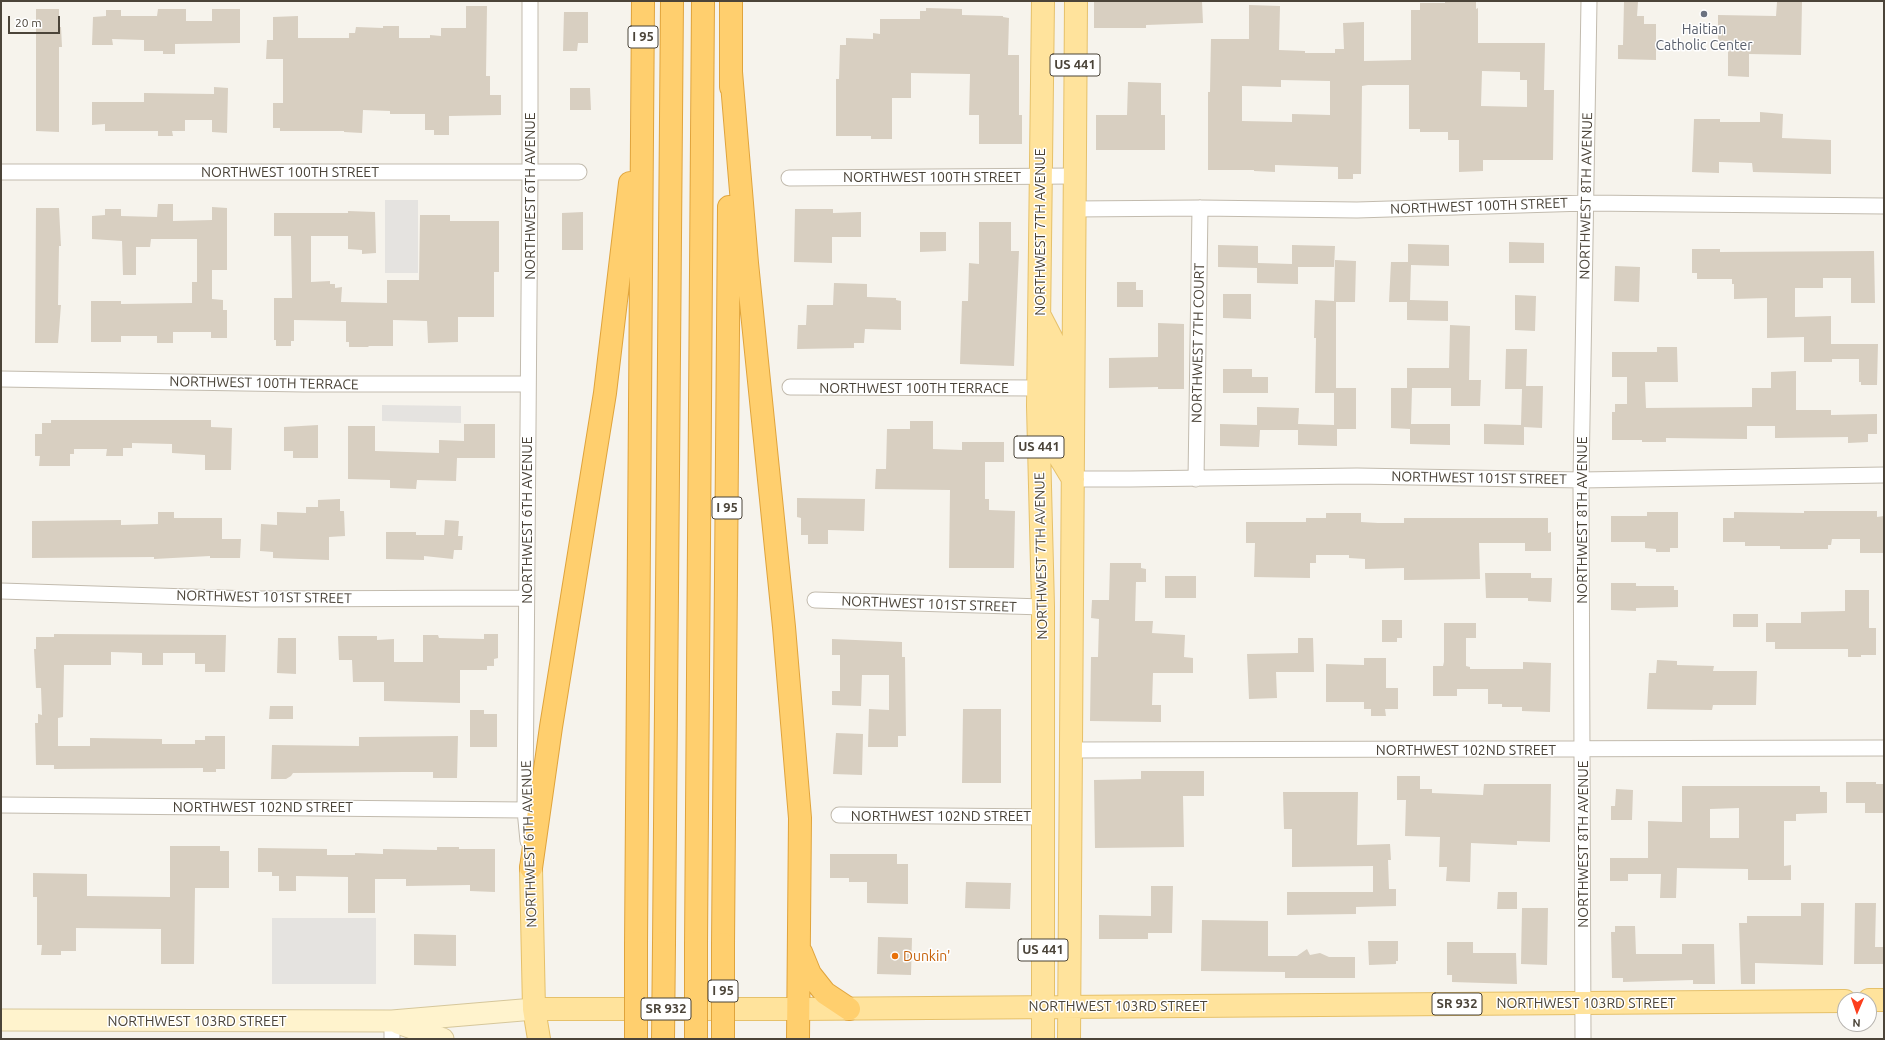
<!DOCTYPE html>
<html>
<head>
<meta charset="utf-8">
<style>
	body { margin:0 }
	#map { position:relative; width:1885px; height:1040px; overflow:hidden; background:#f6f3ec; font-family:Ubuntu,sans-serif }
	canvas { display:block }
	.frame { position:absolute; inset:0; border:2px solid #4b4439; pointer-events:none }
	.north { position:absolute; left:1837px; top:992px; width:40px; height:40px; box-sizing:border-box; background:#fff; border:1px solid #b7b4b0; border-radius:50%; rotate:182deg; font-size:11px; font-weight:700; line-height:16px; text-align:center; color:#4b4439 }
	.north::after { content:''; display:block; margin:auto; width:14px; height:18px; background:#fc3f1d; clip-path:polygon(50% 0,100% 100%,50% 72%,0 100%) }
	.scale { position:absolute; left:8px; top:16px; width:52px; height:18px; box-sizing:border-box; border:2px solid #4b4439; border-top:0; padding-left:5px; font-size:12px; line-height:14px; white-space:nowrap; color:#4b4439; -webkit-text-stroke:3px #fff; paint-order:stroke }
</style>
</head>
<body>
<div id="map">
<canvas width="1885" height="1040"></canvas>
<div class="frame"></div>
<div class="north">N</div>
<div class="scale">20 m</div>
</div>
<script>
const context = document.querySelector('canvas').getContext('2d');
context.lineJoin = 'round';
function fill(path, color) { context.fillStyle = color; context.fill(path, 'evenodd'); }
const shape = rows => new Path2D(rows.map(r => 'M' + r).join(''));
function trace(path, color, width, dash) { context.strokeStyle = color; context.lineWidth = width; context.lineCap = dash ? 'butt' : 'round'; context.setLineDash(dash || []); context.stroke(path); }
function drawText(font, color, halo, rows, align = 'center') {
  context.font = font + ' Ubuntu,sans-serif'; context.lineWidth = 3; context.setLineDash([]); context.textBaseline = 'middle'; context.strokeStyle = halo; context.fillStyle = color; for (const [text, x, y, turn = 0] of rows) {
    context.save(); context.translate(x, y); context.rotate((+turn || 0) * Math.PI / 180); context.textAlign = isNaN(turn) ? turn : align; if (halo) context.strokeText(text, 0, 0); context.fillText(text, 0, 0); context.restore();
  }
}
const parking = shape([
	[385,200,418,200,418,273,385,273],
	[382,405,461,406,461,423,382,421],
	[272,918,376,918,376,984,272,984]
]);
const building = shape([
	[1094,1,1202,1,1203,23,1146,25,1146,28,1094,28],
	[1445,1,1476,1,1476,9,1478,8,1478,43,1545,43,1544,90,1554,90,1553,160,1483,160,1483,171,1459,172,1459,140,1448,140,1448,132,1420,132,1420,129,1409,129,1409,85,1368,85,1362,86,1361,174,1353,174,1353,179,1338,179,1338,167,1275,165,1275,172,1254,171,1254,170,1208,170,1208,92,1210,92,1211,39,1249,39,1249,5,1280,6,1279,50,1305,51,1305,53,1335,53,1335,49,1344,49,1343,23,1364,22,1364,61,1411,60,1411,10,1420,10,1420,3,1445,3],
	[1482,71,1520,72,1520,80,1527,80,1527,107,1481,106],
	[1281,80,1330,81,1330,115,1292,114,1292,122,1242,121,1242,86,1281,87],
	[1624,2,1638,2,1637,16,1644,16,1644,24,1656,24,1656,60,1618,59,1618,45,1623,45],
	[1777,2,1802,2,1801,55,1749,54,1749,77,1728,76,1728,41,1718,41,1718,15,1776,16],
	[466,6,487,6,486,76,490,76,490,95,501,95,501,115,449,116,449,135,434,135,434,130,425,130,425,114,390,114,390,111,363,110,362,133,344,132,344,131,280,131,280,128,273,128,273,103,283,103,283,59,266,59,267,40,273,40,273,17,298,16,298,38,349,38,349,33,355,33,356,27,383,28,383,26,399,26,399,38,430,38,430,35,441,36,441,28,466,28],
	[926,8,962,9,962,15,1003,16,1003,17,1009,18,1008,55,1019,55,1019,115,1022,115,1022,144,979,144,979,115,969,115,970,74,911,73,911,98,892,98,892,139,871,139,871,136,836,136,836,79,839,79,840,45,846,45,846,38,873,39,873,33,880,34,880,19,920,19,920,11,926,11],
	[36,9,59,9,59,27,61,27,62,47,59,47,59,132,36,131],
	[158,9,186,9,186,21,212,21,212,9,240,9,240,43,175,44,175,54,163,54,163,51,144,51,144,40,112,39,113,45,92,45,93,17,106,16,106,10,121,10,121,16,157,16],
	[564,12,588,12,588,43,578,43,577,51,563,51],
	[1128,82,1161,83,1161,115,1165,115,1165,150,1096,150,1096,115,1127,115],
	[214,87,228,88,227,133,212,132,212,120,185,120,185,131,172,131,173,136,158,136,158,131,105,131,105,124,92,125,92,102,144,102,144,93,214,94],
	[570,88,590,88,591,110,570,110],
	[1760,112,1783,114,1782,138,1831,140,1831,174,1753,172,1752,163,1719,162,1719,173,1692,172,1694,119,1720,119,1720,122,1760,122],
	[158,204,173,204,173,221,212,220,212,207,227,208,227,270,212,270,212,299,223,300,223,310,227,310,227,338,211,338,211,332,173,332,173,343,157,343,157,336,121,336,121,342,91,342,91,301,121,301,121,304,192,303,192,282,197,282,197,239,151,239,150,247,136,247,136,275,123,275,122,241,92,239,92,216,105,215,105,209,121,209,121,216,157,217],
	[36,208,59,208,61,246,59,246,58,305,61,305,58,343,35,343],
	[795,209,833,209,833,213,861,212,861,237,832,237,832,263,794,262],
	[348,211,375,212,376,253,362,254,362,250,348,249,348,236,311,236,311,282,330,281,330,284,335,284,335,288,342,287,341,302,387,303,387,280,419,280,420,215,450,215,450,221,499,221,499,272,494,272,494,317,458,317,458,342,428,343,427,321,393,320,393,346,369,346,368,347,349,347,349,342,346,342,346,321,294,320,294,341,291,341,291,346,276,346,276,340,274,340,274,298,292,298,291,236,274,236,274,213,348,213],
	[583,212,583,250,562,250,562,213],
	[979,222,1011,222,1011,251,1019,251,1014,366,960,364,962,301,968,301,969,263,979,264],
	[920,232,946,232,946,251,920,252],
	[1509,242,1544,243,1544,263,1509,263],
	[1408,244,1449,245,1449,266,1411,265,1410,300,1448,301,1448,321,1407,320,1407,302,1389,302,1391,262,1408,262],
	[1218,245,1258,246,1258,263,1292,264,1292,245,1335,246,1334,267,1298,267,1298,284,1257,283,1257,268,1218,267],
	[1692,249,1720,249,1720,252,1874,251,1875,303,1851,303,1851,278,1823,278,1823,288,1795,288,1795,317,1831,316,1831,344,1878,344,1877,385,1861,385,1861,382,1859,382,1859,359,1832,359,1832,362,1804,362,1804,337,1767,338,1767,298,1734,299,1734,284,1732,284,1732,279,1697,279,1697,273,1692,273],
	[1335,260,1356,261,1355,302,1336,302,1336,388,1356,388,1356,429,1337,429,1337,446,1298,445,1298,430,1260,430,1259,447,1220,446,1220,424,1257,425,1257,407,1299,408,1298,424,1334,425,1334,393,1315,393,1316,338,1314,338,1315,300,1334,301],
	[1615,266,1640,267,1639,302,1614,301],
	[1117,282,1136,282,1136,290,1143,290,1143,307,1117,307],
	[834,283,867,284,867,297,896,298,896,300,901,301,901,330,865,329,864,343,854,343,854,348,797,349,798,325,806,325,807,305,833,305],
	[1223,294,1251,294,1251,319,1223,318],
	[1515,295,1536,296,1535,331,1515,330],
	[1158,323,1184,324,1184,389,1158,389,1158,387,1109,388,1109,358,1158,357],
	[1450,325,1470,326,1469,380,1481,380,1480,406,1451,406,1451,388,1407,388,1407,368,1449,368],
	[1657,347,1677,347,1678,382,1645,382,1646,408,1752,407,1752,388,1771,388,1771,372,1796,371,1796,410,1831,410,1831,415,1877,414,1877,434,1868,434,1868,442,1848,443,1848,437,1775,438,1775,426,1747,426,1747,439,1666,438,1666,442,1642,442,1642,440,1612,440,1612,412,1615,412,1615,404,1627,404,1627,377,1612,377,1612,352,1657,352],
	[1506,349,1527,349,1526,386,1543,386,1542,428,1524,427,1524,445,1484,444,1484,424,1521,425,1522,389,1505,389],
	[1223,369,1252,369,1252,377,1268,377,1268,393,1223,393],
	[1391,388,1412,388,1411,424,1450,424,1450,445,1410,444,1410,429,1391,428],
	[51,420,211,420,211,427,232,428,231,470,205,470,205,455,172,453,172,444,132,443,132,448,123,448,123,456,106,456,107,449,74,449,74,454,70,454,70,466,39,466,40,456,35,456,35,434,42,434,42,423,51,423],
	[910,421,933,421,933,449,962,450,962,442,1004,442,1004,462,985,462,985,499,989,499,989,510,1015,511,1014,568,949,568,950,490,875,489,876,469,886,469,887,429,910,429],
	[464,424,495,424,495,458,457,458,456,481,417,480,416,489,390,488,390,480,348,479,348,426,375,426,375,451,439,453,439,440,464,441],
	[318,425,318,458,293,458,293,451,284,451,284,427],
	[797,498,865,499,864,531,828,530,828,544,808,544,808,535,801,535,801,518,797,517],
	[340,499,340,511,344,511,345,536,329,537,329,560,273,558,273,552,260,551,261,524,277,525,277,512,306,513,306,507,318,507,318,500],
	[1804,511,1877,511,1877,517,1884,516,1884,553,1860,553,1860,539,1832,539,1831,545,1828,545,1828,549,1780,549,1780,546,1745,546,1745,542,1723,542,1723,518,1734,518,1734,512,1804,513],
	[158,512,174,512,174,518,222,518,222,539,241,539,240,558,210,558,210,556,154,559,154,557,32,558,32,521,121,520,121,525,158,524],
	[1647,512,1678,512,1678,548,1670,548,1670,552,1656,552,1656,549,1645,548,1645,542,1611,542,1611,516,1647,516],
	[1326,513,1361,513,1361,522,1378,523,1404,523,1404,518,1548,518,1548,533,1551,532,1551,551,1525,551,1525,543,1479,543,1480,579,1404,580,1404,568,1365,569,1365,559,1349,558,1349,555,1316,555,1316,563,1310,563,1310,578,1254,577,1255,543,1246,543,1246,522,1306,522,1306,518,1326,518],
	[445,520,459,521,458,536,463,536,462,550,454,550,453,559,424,556,424,560,386,559,386,532,416,532,416,535,444,535],
	[1110,563,1141,563,1141,568,1146,569,1146,582,1136,582,1135,621,1153,621,1152,633,1185,635,1184,657,1193,658,1193,673,1153,673,1152,705,1161,705,1161,722,1090,721,1091,657,1098,657,1099,619,1091,618,1092,600,1109,600],
	[1485,573,1531,573,1531,578,1552,578,1551,602,1528,601,1528,598,1486,598],
	[1165,576,1196,576,1196,598,1165,598],
	[1611,583,1636,583,1636,586,1674,586,1674,590,1678,590,1678,607,1636,608,1636,611,1611,610],
	[1845,590,1869,590,1869,628,1876,628,1876,655,1861,655,1861,657,1848,657,1848,649,1775,649,1775,642,1766,642,1766,623,1801,623,1801,612,1845,611],
	[1733,614,1758,614,1758,627,1733,627],
	[1382,620,1402,620,1402,638,1397,638,1397,642,1382,642],
	[1444,623,1476,623,1476,638,1466,638,1466,666,1470,667,1470,669,1523,669,1523,662,1551,663,1550,712,1522,711,1522,707,1502,707,1502,704,1488,704,1488,689,1457,689,1457,696,1433,696,1433,666,1443,666,1444,662],
	[54,634,226,635,225,672,205,672,205,664,195,664,195,653,163,653,163,665,142,665,142,653,111,652,111,665,64,665,63,717,58,718,58,746,90,746,90,738,162,739,162,744,195,744,195,740,205,740,205,736,225,736,225,769,216,769,216,772,203,772,203,768,54,769,54,765,36,765,35,723,38,723,38,714,42,715,41,688,36,688,34,649,36,649,36,637,54,637],
	[484,634,498,634,498,658,494,659,494,666,487,666,487,670,460,670,460,703,384,701,384,682,353,682,352,660,339,660,338,636,377,636,377,640,394,639,394,662,423,662,423,635,438,635,439,638,484,639],
	[278,638,296,638,296,674,277,673],
	[1298,638,1313,638,1314,672,1276,672,1277,698,1249,699,1247,654,1298,653],
	[832,639,902,642,902,657,905,657,906,736,898,736,898,747,868,747,869,709,889,710,889,675,862,675,861,706,832,705,832,691,840,691,840,655,832,655],
	[1364,658,1386,658,1386,688,1398,688,1398,709,1385,709,1386,716,1371,716,1371,709,1364,709,1364,702,1326,702,1326,664,1364,665],
	[1657,660,1677,661,1677,665,1714,666,1713,671,1757,671,1756,705,1713,705,1712,710,1647,709,1649,673,1656,673],
	[270,706,293,706,293,719,269,719],
	[963,709,1001,709,1001,783,962,783],
	[470,710,484,710,484,714,497,714,497,747,470,747],
	[836,733,863,734,862,775,833,774],
	[458,736,457,778,433,778,433,772,403,772,293,773,291,776,286,779,271,779,272,745,359,746,359,737],
	[1141,771,1204,771,1204,796,1183,796,1184,847,1095,848,1094,780,1141,779],
	[1397,776,1420,776,1420,789,1432,789,1432,793,1483,795,1484,784,1551,784,1550,842,1517,841,1517,845,1471,843,1470,882,1446,881,1447,867,1439,867,1440,837,1405,836,1406,800,1397,800],
	[1846,782,1876,782,1876,784,1884,784,1884,813,1865,813,1865,803,1846,803],
	[1682,786,1820,786,1820,792,1827,792,1827,813,1796,814,1796,821,1784,821,1784,866,1791,865,1791,880,1748,880,1748,869,1677,868,1676,898,1660,898,1661,874,1628,874,1628,881,1610,881,1610,858,1648,858,1648,821,1682,822],
	[1739,808,1739,838,1710,838,1710,809],
	[1616,789,1633,790,1632,820,1611,820,1611,806,1615,806],
	[1283,792,1358,792,1357,845,1390,844,1391,860,1388,860,1389,889,1396,889,1396,906,1356,907,1356,914,1287,915,1287,892,1373,892,1373,866,1292,867,1292,829,1284,829],
	[170,846,220,846,220,851,229,851,229,888,195,888,194,964,161,964,161,929,76,928,76,951,61,951,61,955,41,955,42,945,37,945,37,897,33,897,33,873,87,874,87,896,170,897],
	[437,847,459,847,459,849,495,849,495,892,470,891,470,885,406,886,406,879,375,879,375,913,348,913,348,877,296,876,296,891,279,891,279,876,272,876,272,872,258,872,258,848,327,849,327,855,355,855,355,853,383,854,383,849,437,850],
	[830,854,897,854,897,864,908,864,908,904,867,903,867,882,849,882,849,878,830,878],
	[966,882,1011,883,1010,909,965,908],
	[1151,886,1173,886,1172,933,1148,933,1148,939,1099,939,1099,915,1151,916],
	[1498,892,1517,892,1517,909,1497,909],
	[1801,903,1824,903,1823,965,1755,963,1755,984,1741,984,1739,923,1747,923,1747,916,1801,916],
	[1855,903,1876,903,1875,947,1884,947,1884,964,1854,964],
	[1522,908,1548,908,1547,965,1521,964],
	[1202,920,1268,921,1268,956,1297,956,1307,949,1310,955,1320,953,1329,957,1355,957,1355,978,1285,978,1285,972,1201,971],
	[1615,926,1635,926,1636,954,1682,954,1682,944,1714,944,1715,984,1693,984,1693,980,1623,982,1623,978,1612,978,1611,932,1615,932],
	[414,934,456,935,456,966,414,965],
	[878,937,912,938,911,975,877,974],
	[1368,941,1398,941,1398,961,1396,961,1396,964,1369,965],
	[1447,942,1473,942,1473,953,1516,953,1517,984,1452,982,1452,975,1447,975]
]);
const minor = shape([
	[1,172,579,172],
	[789,178,1074,176],
	[1074,209,1200,208,1357,210,1586,203,1884,206],
	[1,379,304,384,528,384],
	[790,387,1038,388],
	[1073,479,1130,479,1357,476,1581,480,1884,475],
	[1196,479,1200,208],
	[1,591,252,599,526,598],
	[815,600,1043,607],
	[1071,750,1884,748],
	[1,805,525,810],
	[839,815,1043,817],
	[528,841,525,810,530,172,530,1],
	[392,1039,392,1021],
	[1583,1039,1581,480,1589,1]
]);
const secondary = shape([
	[1,1020,392,1021,534,1009],
	[398,1023,443,1039]
]);
const primary = shape([
	[1043,1,1038,406,1043,607,1043,1039],
	[1041,318,1057,349,1056,451,1073,479],
	[531,868,534,1009,539,1039],
	[1869,1000,1884,1000],
	[534,1009,798,1009,1845,1001],
	[1069,1039,1076,1]
]);
const motorway = shape([
	[731,72,747,263,784,627,800,818,798,1039],
	[731,87,731,1],
	[531,868,551,727,605,393,630,183],
	[636,943,643,1],
	[664,943,672,1],
	[696,943,703,1],
	[723,944,729,207],
	[801,952,810,974,825,993,849,1009]
]);
const motorwayBridge = shape([
	[636,1039,636,943],
	[663,1039,664,943],
	[696,1039,696,943],
	[723,1039,723,944]
]);
const markers = [
	[1704,14,4,"#6b7280"],
	[895,956,4,"#e8710a"]
];
const shields = [
	[643,37,30],
	[1075,65,50],
	[1039,447,50],
	[727,508,30],
	[1043,950,50],
	[723,991,30],
	[1457,1004,50],
	[666,1009,50]
];
const shieldNames = [
	["I 95",643,37],
	["US 441",1075,65],
	["US 441",1039,447],
	["I 95",727,508],
	["US 441",1043,950],
	["I 95",723,991],
	["SR 932",1457,1004],
	["SR 932",666,1009]
];
const worshipNames = [
	["Haitian",1704,29],
	["Catholic Center",1704,45]
];
const streetNames = [
	["NORTHWEST 100TH STREET",290,172],
	["NORTHWEST 100TH STREET",932,177],
	["NORTHWEST 6TH AVENUE",530,196,-90],
	["NORTHWEST 8TH AVENUE",1586,196,-89],
	["NORTHWEST 100TH STREET",1479,206,-2],
	["NORTHWEST 7TH AVENUE",1040,232,-90],
	["NORTHWEST 7TH COURT",1198,343,-89],
	["NORTHWEST 100TH TERRACE",264,383,1],
	["NORTHWEST 100TH TERRACE",914,388],
	["NORTHWEST 101ST STREET",1479,478,1],
	["NORTHWEST 6TH AVENUE",527,520,-90],
	["NORTHWEST 8TH AVENUE",1582,520,-90],
	["NORTHWEST 7TH AVENUE",1041,556,-91],
	["NORTHWEST 101ST STREET",264,597,1],
	["NORTHWEST 101ST STREET",929,604,2],
	["NORTHWEST 102ND STREET",1466,750],
	["NORTHWEST 102ND STREET",263,807],
	["NORTHWEST 102ND STREET",941,816],
	["NORTHWEST 6TH AVENUE",529,844,-92],
	["NORTHWEST 8TH AVENUE",1583,844,-90],
	["NORTHWEST 103RD STREET",1586,1003],
	["NORTHWEST 103RD STREET",1118,1006],
	["NORTHWEST 103RD STREET",197,1021]
];
const foodNames = [
	["Dunkin'",903,956]
];
fill(parking, '#e5e3e0');
fill(building, '#d8cfc1');
trace(minor, '#c2bbae', 17);
trace(secondary, '#d6c79b', 23);
trace(primary, '#e6c16a', 24);
trace(motorway, '#e0a43c', 24);
trace(minor, '#fff', 15);
trace(secondary, '#fff3cd', 21);
trace(primary, '#ffe39c', 22);
trace(motorway, '#ffcf6e', 22);
trace(motorwayBridge, '#e0a43c', 24, []);
trace(motorwayBridge, '#ffcf6e', 22);
for (const [x, y, r, color] of markers) { const dot = new Path2D(); dot.arc(x, y, r, 0, 2 * Math.PI); context.fillStyle = color; context.fill(dot); trace(dot, '#fff', 1.5); }
for (const [x, y, w] of shields) { const box = new Path2D(); box.roundRect(x - w / 2, y - 11, w, 22, 3); context.fillStyle = '#fff'; context.fill(box); trace(box, '#4b4439', 1); }
drawText('bold 13px', '#4b4439', null, shieldNames);
drawText('14px', '#5b616d', '#fff', worshipNames);
drawText('14px', '#4b4439', '#fff', streetNames);
drawText('14px', '#c56008', '#fff', foodNames, 'left');
</script>
</body>
</html>
